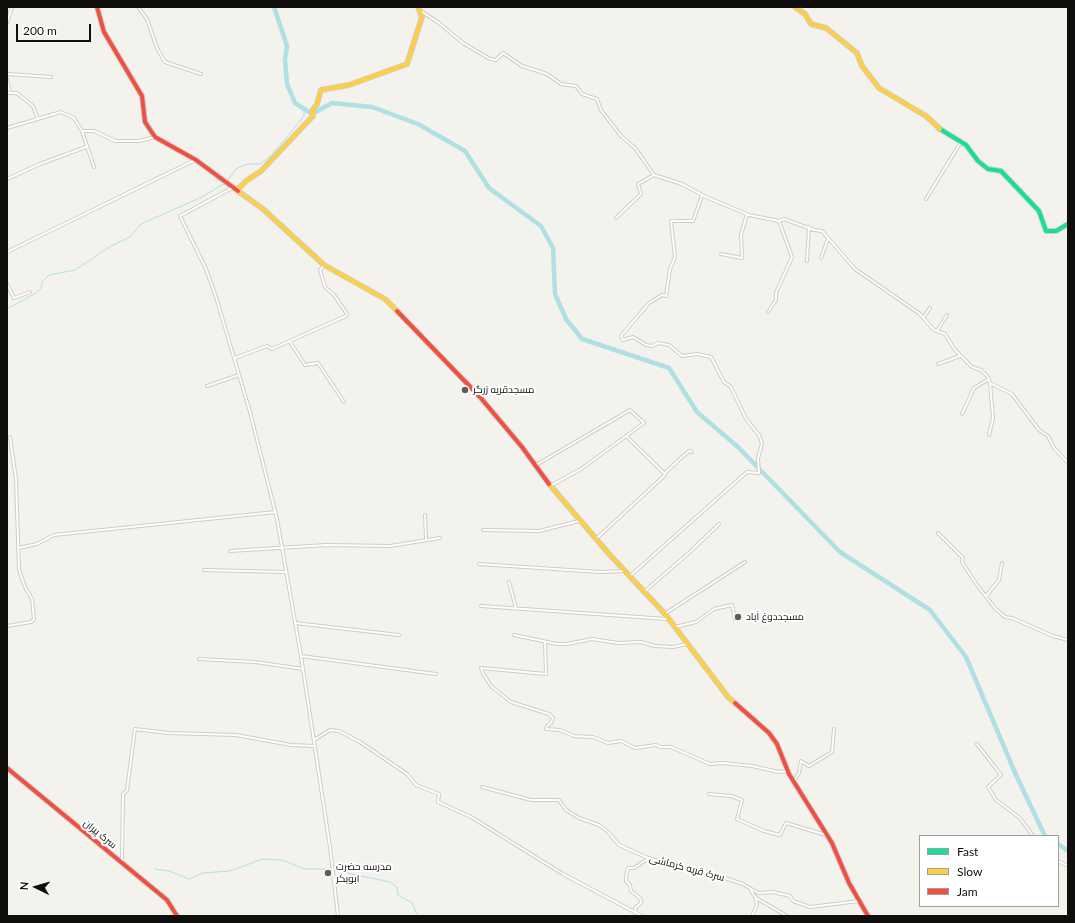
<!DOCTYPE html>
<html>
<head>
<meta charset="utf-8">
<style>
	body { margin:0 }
	#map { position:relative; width:1075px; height:923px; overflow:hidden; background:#f3f2ed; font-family:Lato,sans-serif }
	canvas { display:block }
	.frame { position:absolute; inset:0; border:8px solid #100f0d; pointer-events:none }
	.legend { position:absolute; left:919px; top:835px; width:140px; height:72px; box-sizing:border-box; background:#fff; border:1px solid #9f9f9e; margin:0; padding:5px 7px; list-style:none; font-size:12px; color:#100f0d }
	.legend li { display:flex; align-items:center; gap:8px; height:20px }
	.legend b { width:20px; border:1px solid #9f9f9e }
	.north { position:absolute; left:16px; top:867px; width:40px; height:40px; -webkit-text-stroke:3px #fff; paint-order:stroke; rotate:275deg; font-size:11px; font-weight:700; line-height:16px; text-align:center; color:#100f0d }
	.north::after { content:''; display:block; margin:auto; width:14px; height:18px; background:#100f0d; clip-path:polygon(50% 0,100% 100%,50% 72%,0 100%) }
	.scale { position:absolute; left:16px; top:24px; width:75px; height:18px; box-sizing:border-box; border:2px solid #100f0d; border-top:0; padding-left:5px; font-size:12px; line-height:14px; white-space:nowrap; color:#100f0d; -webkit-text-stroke:3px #fff; paint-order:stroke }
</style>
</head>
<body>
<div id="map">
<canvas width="1075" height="923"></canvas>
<div class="frame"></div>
<ul class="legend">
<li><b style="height:5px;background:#16e098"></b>Fast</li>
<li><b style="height:5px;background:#ffcf43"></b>Slow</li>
<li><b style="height:5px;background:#f24e42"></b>Jam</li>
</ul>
<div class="north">N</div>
<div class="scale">200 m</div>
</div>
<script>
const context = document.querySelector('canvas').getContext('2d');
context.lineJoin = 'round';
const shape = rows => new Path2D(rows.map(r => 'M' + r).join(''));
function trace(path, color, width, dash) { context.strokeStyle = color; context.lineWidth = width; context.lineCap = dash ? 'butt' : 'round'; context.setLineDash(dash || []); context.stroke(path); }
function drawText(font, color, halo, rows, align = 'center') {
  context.font = font + ' Lato,Cairo,sans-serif'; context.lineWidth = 4; context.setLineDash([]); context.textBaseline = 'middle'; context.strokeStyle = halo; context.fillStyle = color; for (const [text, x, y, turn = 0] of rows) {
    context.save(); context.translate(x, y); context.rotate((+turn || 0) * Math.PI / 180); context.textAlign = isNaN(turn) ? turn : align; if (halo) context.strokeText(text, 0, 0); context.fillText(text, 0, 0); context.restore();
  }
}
const stream = shape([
	[227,181,237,168,247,164,260,164,271,156,304,116,304,109],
	[7,309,36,293,41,288,42,282,49,275,75,270,111,246,130,237,141,224,202,197,225,183],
	[155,869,169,871,189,879,202,873,230,871,263,859,282,860,305,869,330,869],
	[333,870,390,882,397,887,398,895,412,903,418,916]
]);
const river = shape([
	[274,7,287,46,285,59,287,84,295,103,312,114,332,103,372,107,418,124,465,151,489,188,541,226,553,248,555,294,566,319,582,339,669,368,697,412,738,447,840,552,930,610,966,657,1016,775,1045,836],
	[1058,844,1068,851]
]);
const street = shape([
	[138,7,147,19,157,48,165,62,201,74],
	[421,11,439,23,463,43,490,59,496,60,503,53,522,66,547,74,561,84,576,86,582,94,597,99,601,110,621,136,635,148,654,175,682,184,706,197,749,215,779,221,784,219,814,230,822,231,855,269,920,314,934,330,945,334,955,350,972,367,981,370,988,377,990,383,1012,394,1039,430,1048,436,1054,448,1068,463],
	[7,23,12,7],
	[7,74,51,77],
	[7,79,10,93],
	[7,93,17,93,33,106,38,119],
	[7,128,61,112,74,118,82,131,94,131,115,141,139,141,155,137],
	[82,131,94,167],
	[7,179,40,164,86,147],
	[232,188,180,216,206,269,216,297,250,412,277,519,301,656,330,847,338,916],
	[926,199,961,142],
	[616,218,641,194,638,184,654,175],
	[7,252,195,160],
	[721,254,742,258,741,235,747,214],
	[821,258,828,239],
	[807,261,809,227],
	[7,284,14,298,30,292],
	[768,312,776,300,776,293,792,257,779,221],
	[923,318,930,308],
	[937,331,947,315],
	[290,342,305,365,318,363,344,402],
	[235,358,267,346,272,349,346,316,347,314,334,295,325,287,320,270,324,265],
	[938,364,960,356],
	[207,386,239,375],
	[962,414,974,388,989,379],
	[989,435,993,418,990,383],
	[626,436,665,474],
	[536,465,630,410,644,423,581,469,550,486],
	[425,515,426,539],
	[483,530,539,531,579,521],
	[938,533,963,558,962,562,977,585,995,608,1005,617,1012,618,1053,636,1068,640],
	[597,538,664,476,665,473,682,457,689,451,692,452],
	[18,548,37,544,54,535,275,512],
	[230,551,326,545,390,546,440,538],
	[479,564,600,572,624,571],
	[204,570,286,572],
	[630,576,747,472,759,473,758,459,762,443,759,435,746,419,731,387,724,382,711,357,697,354,682,356,669,345,658,343,652,346,646,345,633,337,623,340,621,336,649,303,662,295,666,296,670,269,675,257,671,221,693,221,702,196],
	[509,582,516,608],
	[645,591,690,552,719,524],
	[986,596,999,580,1002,563],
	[481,606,667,619],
	[666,613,745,562],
	[295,623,399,635],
	[7,626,31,622,34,619,32,599,25,587,19,570,16,479,10,437],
	[675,627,696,622,714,609,732,605,735,619],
	[514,635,557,644,567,644,592,639,618,643,641,642,655,646,673,647,687,644],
	[545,642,546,674,481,668,483,674,492,687,511,702,549,714,553,718,551,723,547,726,546,729,560,730,574,736,593,737,608,743,621,741,635,748,656,745,661,747,671,747,710,764,723,763,752,766,779,772,787,771],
	[301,656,436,674],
	[199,659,255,662,303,669],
	[314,740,330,730,339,731,360,742,407,774,416,785,439,794,438,802,471,817,563,874,642,916],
	[977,744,1001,775,988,787,996,800,1020,818,1033,836],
	[794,781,799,773,801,761,809,766,832,752,834,729],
	[482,787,531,800,559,800,566,810,579,818,599,825,608,832,619,845,648,858,675,866,716,875,743,884,758,893,773,892,790,896,793,901,810,907,859,901],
	[709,794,731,796,742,800,737,819,764,831,780,835,786,823,826,835],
	[122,861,123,794,127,790,135,729,168,733,236,735,291,745,315,746],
	[1058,861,1068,866],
	[751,891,756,898,787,916],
	[636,913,635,908,641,903,640,898,631,891,630,885,626,881,626,877,628,868,634,868,649,858],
	[752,916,757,905,756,899]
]);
const fast = shape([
	[940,129,966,145,978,161,988,169,1001,171,1039,211,1046,231,1056,231,1068,224]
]);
const slow = shape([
	[795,7,805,14,811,24,826,28,857,53,862,66,879,88,926,116,940,129],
	[237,190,246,181,261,171,313,116,312,111,317,104,321,90,349,85,407,64,422,17,418,7],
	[238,191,263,209,324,265,385,299,397,311],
	[549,484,610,555,665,614,728,697,735,703]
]);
const jam = shape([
	[97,7,104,32,142,96,145,122,155,137,196,160,238,191],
	[397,311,480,397,522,447,549,484],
	[735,703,769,733,777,744,789,774,832,843,849,883,868,916],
	[7,768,167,900,177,916]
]);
const markers = [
	[465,390,4,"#5f5e5b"],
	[738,617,4,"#5f5e5b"],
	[328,873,4,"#5f5e5b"]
];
const poiNames = [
	["مسجدقریه زرگر",473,390],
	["مسجددوغ آباد",746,617],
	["مدرسه حضرت",336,867],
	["ابوبکر",336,879]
];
const streetNames = [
	["سرک پیران",100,834,39],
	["سرک قریه کرماشی",687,868,15]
];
trace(stream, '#aee0e4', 1);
trace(river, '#aee0e4', 4.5);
trace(street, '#cecdca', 4);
trace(fast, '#cecdca', 6);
trace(slow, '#cecdca', 6);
trace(jam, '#cecdca', 6);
trace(street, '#fdfdfc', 2);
trace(fast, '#16e098', 4);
trace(slow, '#ffcf43', 4);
trace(jam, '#f24e42', 4);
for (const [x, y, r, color] of markers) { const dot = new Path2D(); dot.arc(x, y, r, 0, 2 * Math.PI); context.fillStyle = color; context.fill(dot); trace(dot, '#fff', 1.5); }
drawText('10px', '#100f0d', '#fff', poiNames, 'left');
drawText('10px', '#100f0d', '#fff', streetNames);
</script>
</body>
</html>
